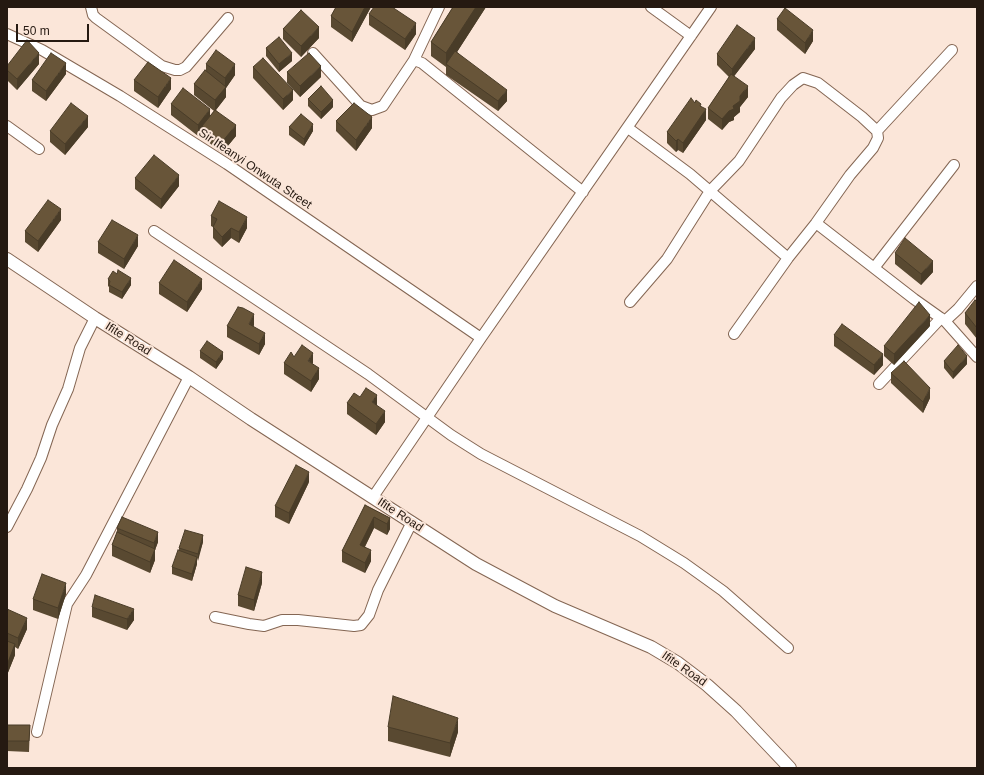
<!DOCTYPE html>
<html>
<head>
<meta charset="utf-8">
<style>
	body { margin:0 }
	#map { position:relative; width:984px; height:775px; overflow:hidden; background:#fbe6d9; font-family:Helvetica,sans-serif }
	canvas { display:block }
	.frame { position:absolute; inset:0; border:8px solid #251911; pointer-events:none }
	.scale { position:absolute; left:16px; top:24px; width:73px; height:18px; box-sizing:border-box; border:2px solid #251911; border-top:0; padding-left:5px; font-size:12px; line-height:14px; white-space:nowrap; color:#251911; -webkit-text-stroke:3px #fbe6d9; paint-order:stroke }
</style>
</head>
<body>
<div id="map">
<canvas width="984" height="775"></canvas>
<div class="frame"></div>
<div class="scale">50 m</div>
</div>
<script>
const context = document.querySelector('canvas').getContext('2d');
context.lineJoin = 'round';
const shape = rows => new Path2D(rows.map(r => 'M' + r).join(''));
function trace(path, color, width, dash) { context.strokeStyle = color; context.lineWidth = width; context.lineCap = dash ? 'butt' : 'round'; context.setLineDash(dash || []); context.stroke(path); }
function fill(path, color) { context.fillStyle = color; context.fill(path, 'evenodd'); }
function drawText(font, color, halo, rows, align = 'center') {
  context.font = font + ' Helvetica,sans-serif'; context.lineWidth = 4; context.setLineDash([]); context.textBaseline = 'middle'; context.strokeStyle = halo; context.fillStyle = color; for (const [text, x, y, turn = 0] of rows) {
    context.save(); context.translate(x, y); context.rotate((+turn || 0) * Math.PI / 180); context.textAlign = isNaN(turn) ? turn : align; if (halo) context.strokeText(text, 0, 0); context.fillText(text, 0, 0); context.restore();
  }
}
const minor = shape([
	[91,7,93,15,96,18,162,66,175,70,180,70,186,67,228,18],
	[651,7,691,36],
	[7,34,42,50,120,96,227,164,481,338],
	[313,53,361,106,372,110,383,106,414,60,422,63,583,192],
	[414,60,439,7],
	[7,126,39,149],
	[628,128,690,174,788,258],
	[877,131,952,50],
	[816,223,914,299,945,321,977,357],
	[154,231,368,374,451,435,481,454,640,536,684,563,723,591,788,648],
	[874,268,954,165],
	[630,302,667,259,710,191,739,161,781,98,793,85,803,78,818,83,862,117,877,131,878,138,873,148,850,175,816,223,788,258,734,334],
	[945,321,958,309,977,286],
	[879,384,941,318],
	[373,497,481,338,711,7],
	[7,527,27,489,41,458,52,425,68,389,80,348,95,318],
	[215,617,249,624,264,626,282,620,298,620,354,626,361,625,369,615,378,590,412,522],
	[37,732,67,604,86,575,189,377]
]);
const tertiary = shape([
	[7,259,95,318,189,377,251,419,476,564,555,606,651,647,678,663,707,685,736,711,790,768]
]);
const wall = shape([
	[336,7,371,7,352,42,331,27,331,16],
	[453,7,486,7,457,52,507,101,498,111,446,75,446,67,431,56,431,42],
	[369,14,416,34,405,50,369,25],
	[777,19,813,41,805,54,777,30],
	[283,29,319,38,301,57,283,39],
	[266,48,292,61,279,72,266,56],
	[755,49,734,76,748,97,740,107,740,112,734,117,734,120,729,122,722,130,708,119,708,108,729,77,717,65,717,54],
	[39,64,17,90,7,80,7,66],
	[206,64,235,75,226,88,226,97,216,110,236,136,222,153,202,137,202,130,198,136,171,115,171,104,210,116,214,111,194,95,194,84,206,70],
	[253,67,293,100,283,110,253,78],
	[287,72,321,77,300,97,287,83],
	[66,74,46,101,32,91,32,80],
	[134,80,171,89,158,108,134,91],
	[308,99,333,107,321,119,308,106],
	[695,103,701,106,706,120,683,153,678,150,676,152,667,143,667,132],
	[336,121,372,128,356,151,336,131],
	[88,127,65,155,50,142,50,131],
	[289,127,313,131,304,146,289,135],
	[135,178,179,186,161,209,135,189],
	[211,216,247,228,239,243,231,238,222,247,213,238,213,227,211,226],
	[61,220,38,252,25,242,25,231],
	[98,242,138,246,124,269,98,253],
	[895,253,933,272,921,285,895,264],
	[108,279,131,285,122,299,109,292,109,287,108,286],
	[159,283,202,289,187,312,159,294],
	[977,302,977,339,965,324,965,313],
	[254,325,253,327,265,344,259,355,227,337,227,326],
	[930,326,894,365,884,356,884,346],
	[834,335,883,365,874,375,834,346],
	[200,351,223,359,216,369,200,358],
	[294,357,313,364,319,379,311,392,284,374,284,363],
	[944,361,967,364,953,379,944,368],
	[891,373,930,398,923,413,891,383],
	[360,397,377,406,385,422,376,435,347,414,347,403],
	[309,482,289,524,275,517,275,506],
	[365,505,390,518,390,529,387,535,374,528,365,547,371,561,365,573,342,562,342,551],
	[117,528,158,542,155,550,155,560,150,573,112,556,112,545,117,532],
	[203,542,197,561,197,564,192,581,172,574,172,567,179,551,179,548],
	[262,583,254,611,238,606,238,595],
	[66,594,58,619,33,610,33,599],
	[92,607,134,620,127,630,92,617],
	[7,609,27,629,18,649,15,647,15,655,7,675],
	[7,725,30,725,29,752,7,751],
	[388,727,458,732,450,757,388,741]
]);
const shadedWall = shape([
	[365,7,371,7,352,42,352,32],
	[476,7,486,7,448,66,446,65,446,53],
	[416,23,416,34,405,50,405,39],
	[319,27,319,38,301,57,301,46],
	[813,30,813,41,805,54,805,43],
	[755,38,755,49,732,79,732,69],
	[39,53,39,64,17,90,17,79],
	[292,53,292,61,279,72,279,64],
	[66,63,66,74,46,101,46,91],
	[235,64,235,75,226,88,226,97,215,111,215,100,225,87,225,78],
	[321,66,321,77,300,97,300,86],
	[171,78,171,89,158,108,158,97],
	[748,86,748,97,740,107,740,112,734,117,734,120,729,122,722,130,722,119,733,106],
	[293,90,293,100,283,110,283,99],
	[507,90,507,101,498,111,498,101],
	[333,100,333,107,321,119,321,112],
	[210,109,210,120,202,126,202,130,198,136,198,125],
	[706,109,706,120,683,153,683,143],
	[88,116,88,127,65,155,65,144],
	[372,117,372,128,356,151,356,140],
	[313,124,313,131,304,146,304,139],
	[236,125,236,136,222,153,222,142],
	[678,139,678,150,676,152,676,141],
	[179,175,179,186,161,209,161,199],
	[61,209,61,220,38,252,38,241],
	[247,217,247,228,239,243,239,232],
	[231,228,231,238,222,247,222,237],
	[138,235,138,246,124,269,124,259],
	[933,261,933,272,921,285,921,274],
	[131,278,131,285,122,299,122,292],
	[202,279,202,289,187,312,187,302],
	[254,314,254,325,249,335,249,324],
	[930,315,930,326,894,365,894,354],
	[265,333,265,344,259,355,259,344],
	[223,352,223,359,216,369,216,362],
	[313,353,313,364,308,361],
	[883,354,883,365,874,375,874,365],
	[967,356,967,364,953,379,953,372],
	[319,368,319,379,311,392,311,381],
	[930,388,930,398,923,413,923,402],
	[377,395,377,406,372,402],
	[385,411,385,422,376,435,376,424],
	[309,472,309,482,289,524,289,513],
	[374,517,374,528,360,556,360,545],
	[390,518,390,529,387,535,387,524],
	[158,532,158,542,155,550,155,560,150,573,150,562,154,552,154,543],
	[203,535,203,542,198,561,198,554],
	[371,550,371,561,365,573,365,563],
	[197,557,197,564,192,581,192,574],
	[262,572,262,583,254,611,254,600],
	[66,583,66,594,58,619,58,608],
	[134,609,134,620,127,630,127,619],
	[27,618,27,629,18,649,18,638],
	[15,644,15,655,7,675,7,665],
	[458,718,458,732,450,757,450,743]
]);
const building = shape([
	[336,7,365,7,352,32,331,16,336,7],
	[374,7,392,7,416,23,405,39,369,14,374,7],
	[453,7,476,7,446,53,431,42,453,7],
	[785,8,813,30,805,43,777,19,785,8],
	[301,10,319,27,301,46,283,29,301,10],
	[737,25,755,38,732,69,717,54,737,25],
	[279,37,292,53,279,64,266,48,279,37],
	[27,40,39,53,17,79,7,70,7,66,27,40],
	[216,50,235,64,225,78,206,64,216,50],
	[455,51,507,90,498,101,446,64,455,51],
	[51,53,66,63,46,91,32,80,51,53],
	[309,53,321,66,300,86,287,72,309,53],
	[263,58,293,90,283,99,253,67,263,58],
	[148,62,171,78,158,97,134,80,148,62],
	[205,70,226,87,215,100,194,84,205,70],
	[731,74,748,86,740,96,740,101,733,106,734,109,729,111,722,119,708,108,731,74],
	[321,86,333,100,321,112,308,99,321,86],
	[183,88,210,109,198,125,171,104,183,88],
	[691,98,695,103,696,100,701,104,700,106,706,109,683,143,678,139,676,141,667,132,691,98],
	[71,103,88,116,65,144,50,131,71,103],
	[354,103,372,117,356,140,336,121,354,103],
	[215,110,236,125,222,142,202,126,215,110],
	[301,114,313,124,304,139,289,127,301,114],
	[154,155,179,175,161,199,135,178,154,155],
	[48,200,61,209,38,241,25,231,48,200],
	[219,201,247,217,239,232,231,228,222,237,213,227,217,219,211,216,219,201],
	[112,220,138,235,124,259,98,242,112,220],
	[905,238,933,261,921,274,895,253,905,238],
	[174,260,202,279,187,302,159,283,174,260],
	[118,270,131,278,122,292,109,285,110,281,108,279,113,271,117,274,118,270],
	[975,300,977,302,977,328,965,313,975,300],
	[919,302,930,315,894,354,884,346,919,302],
	[238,307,243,308,254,314,249,324,265,333,259,344,227,326,238,307],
	[842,324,883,354,874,365,834,335,842,324],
	[207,341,223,352,216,362,200,351,207,341],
	[302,345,313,353,308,361,319,368,311,381,284,363,291,352,294,357,302,345],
	[958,345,967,356,953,372,944,361,958,345],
	[904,361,930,388,923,402,891,373,904,361],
	[366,388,377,395,372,402,385,411,376,424,347,403,354,393,360,397,366,388],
	[296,465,309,472,289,513,275,506,296,465],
	[365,505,390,518,387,524,374,517,360,545,371,550,365,563,342,551,365,505],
	[122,517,158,532,154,543,117,528,122,517],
	[185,530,203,535,198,554,179,548,185,530],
	[117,532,155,549,150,562,112,545,117,532],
	[178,550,197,557,192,574,172,567,178,550],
	[246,567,262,572,254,600,238,595,246,567],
	[42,574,66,583,58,608,33,599,42,574],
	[95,595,134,609,127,619,92,607,95,595],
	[7,609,27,618,18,638,7,633,7,609],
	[7,641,15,644,7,665,7,641],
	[393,696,458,718,450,743,388,727,393,696],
	[7,725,30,725,29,741,7,741,7,725]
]);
const streetNames = [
	["Sir Ifeanyi Onwuta Street",255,169,34],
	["Ifite Road",128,339,32],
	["Ifite Road",400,515,33],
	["Ifite Road",684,669,35]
];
trace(minor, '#846653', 12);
trace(tertiary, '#846653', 14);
trace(minor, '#fff', 10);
trace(tertiary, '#fff', 12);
fill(wall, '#594931');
fill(shadedWall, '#493c28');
fill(building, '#685539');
trace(building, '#493c28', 1);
drawText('12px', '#251911', '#fbe6d9', streetNames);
</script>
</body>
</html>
